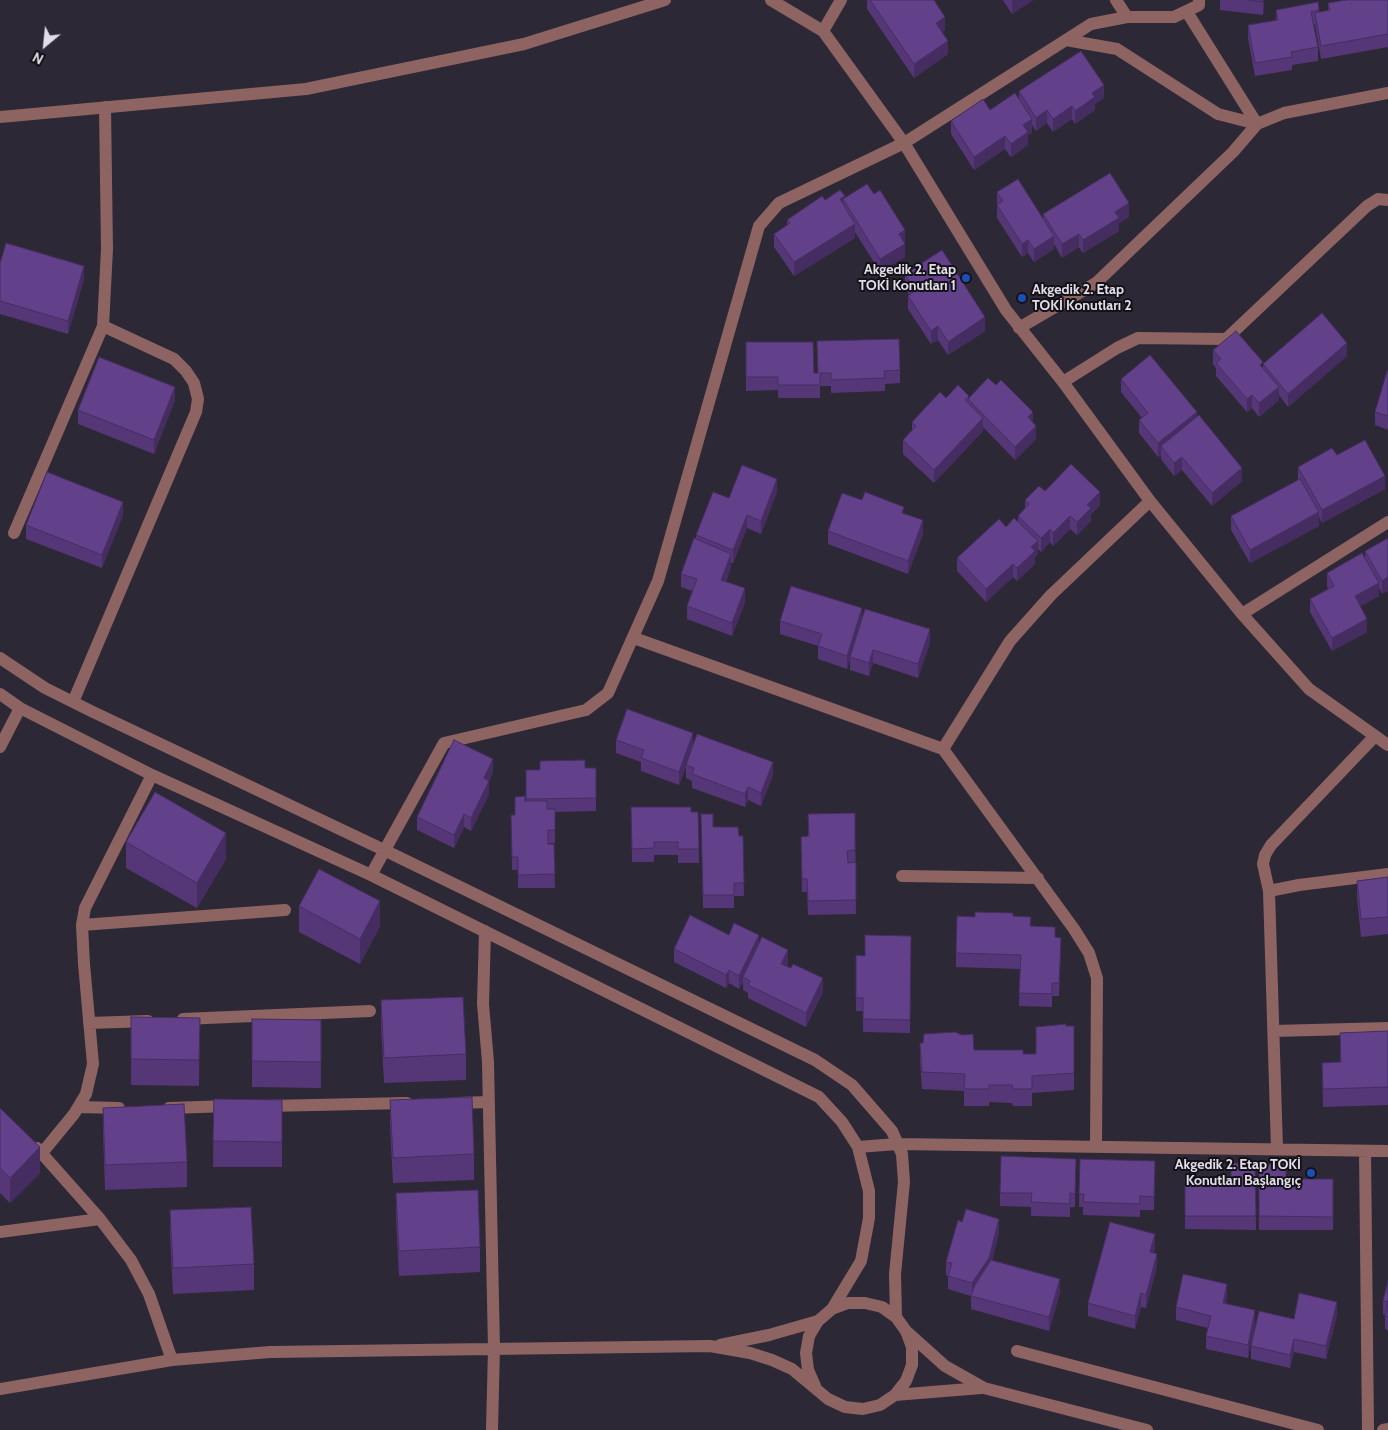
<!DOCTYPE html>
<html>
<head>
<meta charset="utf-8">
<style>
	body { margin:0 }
	#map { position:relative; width:1388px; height:1430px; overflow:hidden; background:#2d2835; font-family:Cabin,sans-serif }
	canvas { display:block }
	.north { position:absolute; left:20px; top:20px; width:50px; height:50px; -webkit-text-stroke:4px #141218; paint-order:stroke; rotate:208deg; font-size:14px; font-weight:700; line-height:20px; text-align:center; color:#e2dee8 }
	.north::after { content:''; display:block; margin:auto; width:18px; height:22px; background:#e2dee8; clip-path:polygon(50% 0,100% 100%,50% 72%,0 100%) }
</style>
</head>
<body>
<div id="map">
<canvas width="1388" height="1430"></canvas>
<div class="north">N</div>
</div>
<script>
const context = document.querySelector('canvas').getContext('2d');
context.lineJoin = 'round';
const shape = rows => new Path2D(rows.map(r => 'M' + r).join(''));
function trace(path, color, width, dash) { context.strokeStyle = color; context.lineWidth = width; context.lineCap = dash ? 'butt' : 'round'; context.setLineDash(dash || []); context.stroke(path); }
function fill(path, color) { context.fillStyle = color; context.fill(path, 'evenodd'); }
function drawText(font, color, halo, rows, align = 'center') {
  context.font = font + ' Cabin,sans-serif'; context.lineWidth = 4; context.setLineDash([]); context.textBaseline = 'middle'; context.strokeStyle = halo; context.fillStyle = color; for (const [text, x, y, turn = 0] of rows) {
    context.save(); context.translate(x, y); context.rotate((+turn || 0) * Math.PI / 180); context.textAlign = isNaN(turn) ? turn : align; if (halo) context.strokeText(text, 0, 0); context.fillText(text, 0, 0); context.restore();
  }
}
const minor = shape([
	[771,0,823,31,904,143,1006,310,1063,382,1150,501,1242,614,1309,689,1388,745],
	[1116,0,1127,17],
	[1187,12,1257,124],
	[823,31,841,0],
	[1066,40,1117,49,1218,114,1257,124],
	[0,117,306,89,524,44,665,0],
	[1019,328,1096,283,1233,152,1257,124,1284,113,1388,93],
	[1063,382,1117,348,1138,338,1226,339,1367,206,1378,199,1388,200],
	[14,533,103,326,107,249,105,107],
	[1242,614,1388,522],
	[634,638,943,749,1074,929,1089,953,1097,978,1096,1147],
	[0,658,45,688,91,711,384,850,815,1060,852,1085,892,1131,902,1154,904,1182,895,1274,896,1317],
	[0,694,20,708,152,775,371,875,819,1097,842,1122,858,1147,869,1191,869,1218,861,1261,832,1309,818,1321,809,1336,806,1353,808,1370,815,1386],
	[73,702,196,412,198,399,194,383,186,371,174,359,103,326],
	[0,747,20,708],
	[943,749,1010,641,1051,595,1150,501],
	[371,875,444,743,586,710,608,693,658,581,759,226,779,203,904,143,1091,24,1127,17,1174,17,1199,5,1199,0],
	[902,876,1038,878],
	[1269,891,1299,885,1388,874],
	[82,925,285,910],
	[485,931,483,1004,488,1062,494,1348,492,1430],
	[183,1019,370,1011],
	[89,1023,148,1021],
	[1274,1031,1388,1028],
	[457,1103,489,1102],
	[267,1106,407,1103],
	[79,1107,119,1108],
	[169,1108,229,1106],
	[858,1147,897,1144,1388,1151],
	[37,1148,100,1219,131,1260,149,1294,172,1360],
	[1277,1149,1269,891,1263,864,1265,855,1271,845,1375,736],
	[1365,1151,1368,1430],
	[42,1153,74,1114,86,1094,93,1064,84,964,82,925,85,908,152,775],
	[0,1232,100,1219],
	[832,1309,848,1303,865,1303,882,1307,896,1317,906,1331,945,1366,984,1388,1147,1430],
	[720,1345,769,1335,818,1321],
	[1017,1351,1318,1430],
	[0,1389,172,1360,270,1352,710,1346,750,1353,772,1360,792,1369,828,1399,845,1407,863,1409,880,1405,895,1395,906,1381,912,1365,912,1347,906,1331],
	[895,1395,981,1388],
	[1383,1430,1388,1429]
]);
const wall = shape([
	[867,0,934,0,945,30,942,32,948,54,914,78,867,9],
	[1003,0,1033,0,1012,14],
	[1220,0,1264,0,1263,15,1220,10],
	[1388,0,1388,47,1321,59,1315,24,1314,25,1318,47,1318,61,1292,65,1292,70,1255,76,1248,38,1248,25,1276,20,1276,10,1319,10,1319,12,1328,10,1328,3],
	[1019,91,1104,98,1095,104,1095,110,1075,124,1072,119,1053,132,1047,123,1036,131,1032,125,1032,133,1028,135,1028,145,1011,157,1005,149,974,170,951,134,951,121,990,110,1019,99],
	[997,192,1043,219,1043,214,1129,217,1119,223,1119,231,1083,253,1079,247,1062,258,1054,244,1054,249,1034,262,1028,253,1022,257,997,218],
	[845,198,905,243,905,257,880,272,855,232,855,238,794,276,774,247,774,234,787,225,787,220,825,200],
	[0,263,84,279,68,334,0,314],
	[905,274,985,331,948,355,938,340,931,344,908,309,908,296,909,295,905,287],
	[817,341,900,370,900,383,885,384,885,391,831,393,831,386,820,386,820,398,778,398,778,390,746,391,746,342,814,373,818,373],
	[1213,350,1263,368,1263,364,1347,356,1288,407,1279,395,1279,400,1259,417,1252,408,1247,412,1216,376,1216,368,1213,364],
	[1388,371,1388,430,1375,425,1375,412],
	[1121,379,1197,417,1242,481,1212,506,1182,470,1174,476,1161,459,1161,455,1158,457,1139,433,1139,420,1142,418,1121,392],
	[946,398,969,398,1033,423,1036,439,1015,460,983,427,983,431,934,483,903,454,903,440,912,431,912,422],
	[175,400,154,454,78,424,78,410],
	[1337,455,1385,489,1322,523,1319,517,1319,526,1250,563,1231,530,1231,516,1298,480,1298,467],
	[1045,491,1100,505,1091,514,1091,521,1077,535,1070,529,1053,546,1050,542,1041,552,1038,549,1038,554,1035,557,1035,564,1017,581,1013,577,986,602,957,571,957,558,1006,527,1018,521,1018,516,1025,508,1025,500],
	[777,492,761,534,747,528,733,563,731,563,731,567,726,582,745,602,732,636,687,619,687,606,692,591,681,587,681,574,696,539,696,535,729,498],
	[862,500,904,513,923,534,908,574,828,544,828,531],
	[123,515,102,568,26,539,26,525],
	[1388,538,1382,594,1379,588,1379,596,1360,606,1367,632,1332,651,1310,612,1310,599,1328,589,1327,586,1327,573,1365,559,1365,551],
	[862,619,930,643,918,678,873,663,869,676,850,670,850,659,847,669,818,659,818,646,780,634,780,621],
	[616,740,693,744,773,775,761,806,748,800,745,807,692,788,692,781,686,778,686,767,679,785,641,771,641,762,616,753],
	[596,768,596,811,555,812,555,843,548,843,548,844,554,844,555,888,518,888,518,870,512,870,511,815,515,815,525,801,526,801,526,770],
	[493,772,489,781,489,794,471,831,464,827,454,848,417,830,417,817],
	[631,807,691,812,698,812,699,863,678,863,678,855,654,855,654,862,632,862],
	[855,813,856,914,808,915,807,892,802,892,801,850,808,836,808,814],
	[701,814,713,827,739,836,743,836,744,896,734,896,734,908,703,908],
	[126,842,226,859,197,908,126,868],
	[1388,877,1388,934,1361,937,1357,898,1357,881],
	[299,906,380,926,360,964,299,932],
	[1013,916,1031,926,1055,937,1061,951,1059,996,1052,996,1052,1007,1019,1006,1020,969,956,967,956,953,975,917],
	[729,935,759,944,788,963,787,966,823,992,806,1027,748,998,748,993,743,990,743,982,739,989,729,983,726,988,674,962,674,949],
	[911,936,910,1033,863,1032,863,1011,856,1011,856,955,865,956],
	[381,1000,466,1054,466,1080,384,1083,381,1026],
	[131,1017,200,1018,199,1086,131,1085],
	[252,1019,321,1020,321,1088,252,1087],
	[1066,1026,1074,1026,1074,1090,1032,1093,1032,1106,1013,1106,1012,1103,989,1102,989,1106,964,1106,964,1091,922,1089,920,1061,920,1043,974,1050,1023,1054,1036,1054],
	[1388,1031,1388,1105,1323,1107,1322,1063,1340,1062,1340,1033],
	[214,1099,282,1100,282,1167,213,1167],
	[390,1100,474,1154,474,1180,393,1183,390,1126],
	[0,1108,40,1173,10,1203,0,1193],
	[103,1108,187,1162,187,1187,105,1190,103,1133],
	[1076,1159,1075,1207,1070,1207,1070,1217,1031,1216,1031,1207,1000,1206,1000,1193],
	[1080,1159,1155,1161,1154,1210,1140,1210,1140,1217,1083,1215,1083,1207,1079,1207],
	[1255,1164,1256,1230,1185,1229,1185,1178,1231,1178],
	[1259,1164,1286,1179,1333,1179,1333,1230,1259,1230],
	[396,1193,480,1247,480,1272,399,1276,396,1219],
	[170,1210,254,1264,254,1290,173,1294,170,1236],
	[999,1232,992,1261,1060,1293,1049,1331,971,1309,971,1296,948,1289,948,1276,946,1275,946,1262],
	[1155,1247,1154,1253,1157,1267,1146,1308,1141,1307,1135,1329,1088,1316,1088,1303],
	[1388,1281,1388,1330,1385,1329,1385,1315,1383,1314,1383,1301],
	[1227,1297,1225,1303,1255,1324,1248,1358,1206,1349,1206,1336,1208,1328,1176,1320,1176,1307],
	[1337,1315,1326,1359,1294,1352,1290,1368,1251,1359,1251,1346,1294,1319]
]);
const shadedWall = shape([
	[1013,0,1033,0,1012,14,1012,1],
	[1263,0,1264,0,1263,15],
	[945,17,945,30,936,36,936,23],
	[948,41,948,54,914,78,914,64],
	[1104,85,1104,98,1095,104,1095,110,1075,124,1075,111,1092,93],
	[1072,106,1072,119,1053,132,1053,119],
	[1047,110,1047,123,1036,131,1036,118],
	[1032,119,1032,133,1028,135,1028,145,1011,157,1011,144,1023,125],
	[1005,136,1005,149,974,170,974,157],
	[845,196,845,202,843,199,843,211,840,199],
	[1129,203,1129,217,1119,223,1119,231,1083,253,1083,240,1115,212],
	[855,224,855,238,794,276,794,262],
	[905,230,905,257,880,272,880,259,899,234],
	[1079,234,1079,247,1062,258,1062,244],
	[1054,236,1054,249,1034,262,1034,249],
	[1028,240,1028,253,1022,257,1022,244],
	[84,266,84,279,68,334,68,321],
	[985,317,985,331,948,355,948,342],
	[938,326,938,340,931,344,931,331],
	[1347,343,1347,356,1288,407,1288,394],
	[175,387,175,400,154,454,154,440],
	[1279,387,1279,400,1259,417,1259,403],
	[1252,395,1252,408,1247,412,1247,399],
	[1033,412,1033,425,1028,417],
	[1197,412,1197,426,1161,446,1161,455,1158,457,1158,443],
	[983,418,983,431,934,483,934,470],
	[1036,426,1036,439,1015,460,1015,447],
	[1182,457,1182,470,1174,476,1174,463],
	[1242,468,1242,481,1212,506,1212,493],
	[1385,476,1385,489,1322,523,1322,510],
	[777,479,777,492,761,534,761,521],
	[1100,492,1100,505,1091,514,1091,521,1077,535,1077,522,1087,505],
	[123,502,123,515,102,568,102,555],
	[1319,512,1319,526,1250,563,1250,550],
	[747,515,747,528,733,563,733,550],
	[1070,516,1070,529,1053,546,1053,533],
	[923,520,923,534,908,574,908,561],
	[1050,529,1050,542,1041,552,1041,538],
	[1038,541,1038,554,1035,557,1035,564,1017,581,1017,568,1031,547],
	[731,554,731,567,721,593,721,580],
	[1013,564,1013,577,986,602,986,589],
	[1388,577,1388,591,1382,594,1382,581],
	[1379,583,1379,596,1355,610,1355,596],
	[745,588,745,602,732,636,732,623],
	[862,608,862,621,847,669,847,656],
	[1367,619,1367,632,1332,651,1332,638],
	[930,629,930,643,918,678,918,664],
	[873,650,873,663,869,676,869,663],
	[693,733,693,746,686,765,686,767,679,785,679,772],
	[493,759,493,772,484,791,484,778],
	[773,762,773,775,761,806,761,793],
	[489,781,489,794,471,831,471,818],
	[748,787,748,800,745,807,745,794],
	[464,814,464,827,454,848,454,835],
	[226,833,226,859,197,908,197,883],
	[380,901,380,926,360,964,360,939],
	[759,935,759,949,743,977,743,982,739,989,739,976],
	[788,950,788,963,781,977,781,964],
	[729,970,729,983,726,988,726,975],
	[823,978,823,992,806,1027,806,1013],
	[40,1147,40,1173,10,1203,10,1178],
	[999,1219,999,1232,989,1271,972,1296,972,1283],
	[1155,1234,1155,1247,1150,1265,1150,1252],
	[1157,1254,1157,1267,1146,1308,1146,1295],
	[1060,1279,1060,1293,1049,1331,1049,1317],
	[1227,1284,1227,1297,1223,1316,1223,1303],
	[1141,1293,1141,1307,1135,1329,1135,1316],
	[1337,1302,1337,1315,1326,1359,1326,1346],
	[1255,1310,1255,1324,1248,1358,1248,1345],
	[1294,1339,1294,1352,1290,1368,1290,1355]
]);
const building = shape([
	[870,0,934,0,945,17,936,23,948,41,914,64,870,0],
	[1248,0,1263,0,1263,2,1248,0],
	[1345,0,1388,0,1388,34,1321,46,1315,13,1330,10,1328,3,1345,0],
	[1318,2,1319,10,1311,12,1318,47,1291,52,1292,57,1255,63,1248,25,1278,20,1276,10,1318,2],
	[1081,51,1104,85,1092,93,1095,97,1075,111,1072,106,1053,119,1047,110,1036,118,1019,91,1081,51],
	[1015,93,1032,119,1023,125,1028,132,1011,144,1005,136,974,157,951,121,983,99,990,110,1015,93],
	[1110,173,1129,203,1115,212,1119,218,1083,240,1079,234,1062,244,1043,214,1110,173],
	[1018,179,1054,236,1034,249,1028,240,1022,244,997,205,1003,201,997,192,1018,179],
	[867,184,874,194,880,190,905,230,899,234,905,244,880,259,843,199,867,184],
	[840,190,845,196,840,199,855,224,794,262,774,234,790,223,787,220,822,196,825,200,840,190],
	[6,243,84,266,68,321,0,301,0,263,6,243],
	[942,250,985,317,948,342,938,326,931,331,908,296,915,291,905,274,942,250],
	[1322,313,1347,343,1288,394,1263,364,1322,313],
	[1236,331,1263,362,1260,365,1279,387,1259,403,1252,395,1247,399,1216,363,1221,359,1213,350,1236,331],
	[899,339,900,370,884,371,885,378,831,380,831,373,820,373,820,385,778,385,778,377,746,377,746,342,813,342,814,373,818,373,817,341,899,339],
	[1150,355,1197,412,1158,443,1139,420,1148,413,1121,379,1150,355],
	[99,357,175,387,154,440,78,410,99,357],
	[1387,371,1388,371,1388,416,1375,412,1387,371],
	[988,378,996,385,1001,380,1033,412,1028,417,1036,426,1015,447,968,399,988,378],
	[958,385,969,396,965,400,983,418,934,470,903,440,916,426,912,422,940,392,946,398,958,385],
	[1199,415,1242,468,1212,493,1182,457,1174,463,1161,446,1199,415],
	[1365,440,1385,476,1322,510,1298,467,1332,448,1337,455,1365,440],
	[1071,464,1100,492,1087,505,1091,508,1077,522,1070,516,1053,533,1050,529,1041,538,1018,516,1029,504,1025,500,1039,486,1045,491,1071,464],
	[742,465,777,479,761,521,747,515,733,550,696,535,713,492,729,498,742,465],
	[47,472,123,502,102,555,26,525,47,472],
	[1300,479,1319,512,1250,550,1231,516,1300,479],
	[865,492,904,507,902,513,923,520,908,561,828,531,842,493,862,500,865,492],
	[1014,518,1038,541,1031,547,1035,551,1017,568,1013,564,986,589,957,558,999,519,1006,527,1014,518],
	[694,538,731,554,721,580,745,588,732,623,687,606,697,579,681,574,694,538],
	[1388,538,1388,577,1382,581,1365,551,1388,538],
	[1362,553,1379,583,1355,596,1367,619,1332,638,1310,599,1334,586,1327,573,1362,553],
	[791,586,862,608,847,656,818,646,822,634,780,621,791,586],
	[865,609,930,629,918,664,873,650,869,663,850,657,865,609],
	[627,709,693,733,679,772,641,758,644,750,616,740,627,709],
	[697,734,773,762,761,793,748,787,745,794,692,774,694,768,686,765,697,734],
	[454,740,493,759,484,778,489,781,471,818,464,814,454,835,417,817,454,740],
	[585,760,585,768,596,768,596,798,526,799,526,770,540,770,540,761,585,760],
	[155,792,226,833,197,883,126,842,155,792],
	[525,796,525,801,547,801,547,809,555,809,555,830,548,830,548,844,554,844,555,874,518,875,518,857,512,857,511,815,515,815,515,797,525,796],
	[631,807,691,807,691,812,698,812,699,849,678,849,678,842,654,842,654,848,632,849,631,807],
	[855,813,855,850,847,851,848,863,856,862,856,900,808,901,807,879,802,879,801,837,809,836,808,814,855,813],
	[701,814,713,814,713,827,738,827,739,836,743,836,744,883,734,883,734,895,703,895,701,814],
	[319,869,380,901,360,939,299,906,319,869],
	[1388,877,1388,917,1361,919,1357,881,1388,877],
	[975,912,1013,913,1013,916,1031,917,1030,926,1055,927,1055,937,1061,938,1059,983,1052,983,1052,994,1019,993,1021,955,956,953,957,916,975,917,975,912],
	[690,915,729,935,734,923,759,935,739,976,729,970,726,975,674,949,690,915],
	[865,935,911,936,910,1020,863,1019,863,998,856,998,856,955,865,956,865,935],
	[762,937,788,950,781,964,791,968,793,964,823,978,806,1013,748,985,750,981,743,977,762,937],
	[463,997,466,1054,384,1058,381,1000,463,997],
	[131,1017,200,1018,199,1060,131,1059,131,1017],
	[252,1019,321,1020,321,1062,252,1061,252,1019],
	[1066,1024,1066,1026,1074,1026,1074,1073,1032,1076,1032,1089,1013,1089,1012,1085,989,1085,989,1089,964,1089,965,1074,922,1072,920,1043,923,1043,924,1034,955,1032,962,1035,973,1034,974,1050,1023,1050,1023,1054,1036,1054,1036,1027,1066,1024],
	[1388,1031,1388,1087,1323,1089,1322,1063,1341,1062,1340,1033,1388,1031],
	[472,1097,474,1154,393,1158,390,1100,472,1097],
	[214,1099,282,1100,282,1142,213,1141,214,1099],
	[184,1104,187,1162,105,1165,103,1108,184,1104],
	[0,1108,40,1147,10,1178,0,1168,0,1108],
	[1001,1156,1076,1159,1075,1194,1070,1193,1070,1204,1031,1202,1032,1193,1000,1193,1001,1156],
	[1080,1159,1155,1161,1154,1197,1140,1196,1140,1204,1083,1202,1084,1194,1079,1194,1080,1159],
	[1231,1163,1255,1164,1256,1216,1185,1216,1185,1178,1231,1178,1231,1163],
	[1259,1164,1286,1164,1286,1179,1333,1179,1333,1217,1259,1216,1259,1164],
	[478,1190,480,1247,399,1251,396,1193,478,1190],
	[251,1207,254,1264,173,1268,170,1210,251,1207],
	[966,1209,999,1219,989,1258,972,1283,948,1276,952,1263,946,1262,958,1220,962,1222,966,1209],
	[1110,1222,1155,1234,1150,1252,1157,1254,1146,1295,1141,1293,1135,1316,1088,1303,1110,1222],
	[991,1260,1060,1279,1049,1317,971,1296,975,1285,991,1260],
	[1183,1274,1227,1284,1223,1303,1255,1310,1248,1345,1206,1336,1211,1316,1176,1307,1183,1274],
	[1388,1281,1388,1317,1385,1316,1388,1302,1383,1301,1388,1281],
	[1299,1293,1337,1302,1326,1346,1294,1339,1290,1355,1251,1346,1259,1311,1294,1319,1299,1293]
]);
const markers = [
	[966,278,5,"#1a4fb4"],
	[1022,298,5,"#1a4fb4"],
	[1311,1173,5,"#1a4fb4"]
];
const poiNames = [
	["Akgedik 2. Etap",956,270],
	["TOKİ Konutları 1",956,286],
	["Akgedik 2. Etap",1032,290,"left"],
	["TOKİ Konutları 2",1032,306,"left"],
	["Akgedik 2. Etap TOKİ",1301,1165],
	["Konutları Başlangıç",1301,1181]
];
trace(minor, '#8e6463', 12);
fill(wall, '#553777');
fill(shadedWall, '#452d61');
fill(building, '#63408a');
trace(building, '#452d61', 1);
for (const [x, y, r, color] of markers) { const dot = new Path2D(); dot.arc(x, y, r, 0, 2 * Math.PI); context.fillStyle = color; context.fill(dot); trace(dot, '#141218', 2); }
drawText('bold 14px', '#e2dee8', '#141218', poiNames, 'right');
</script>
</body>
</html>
